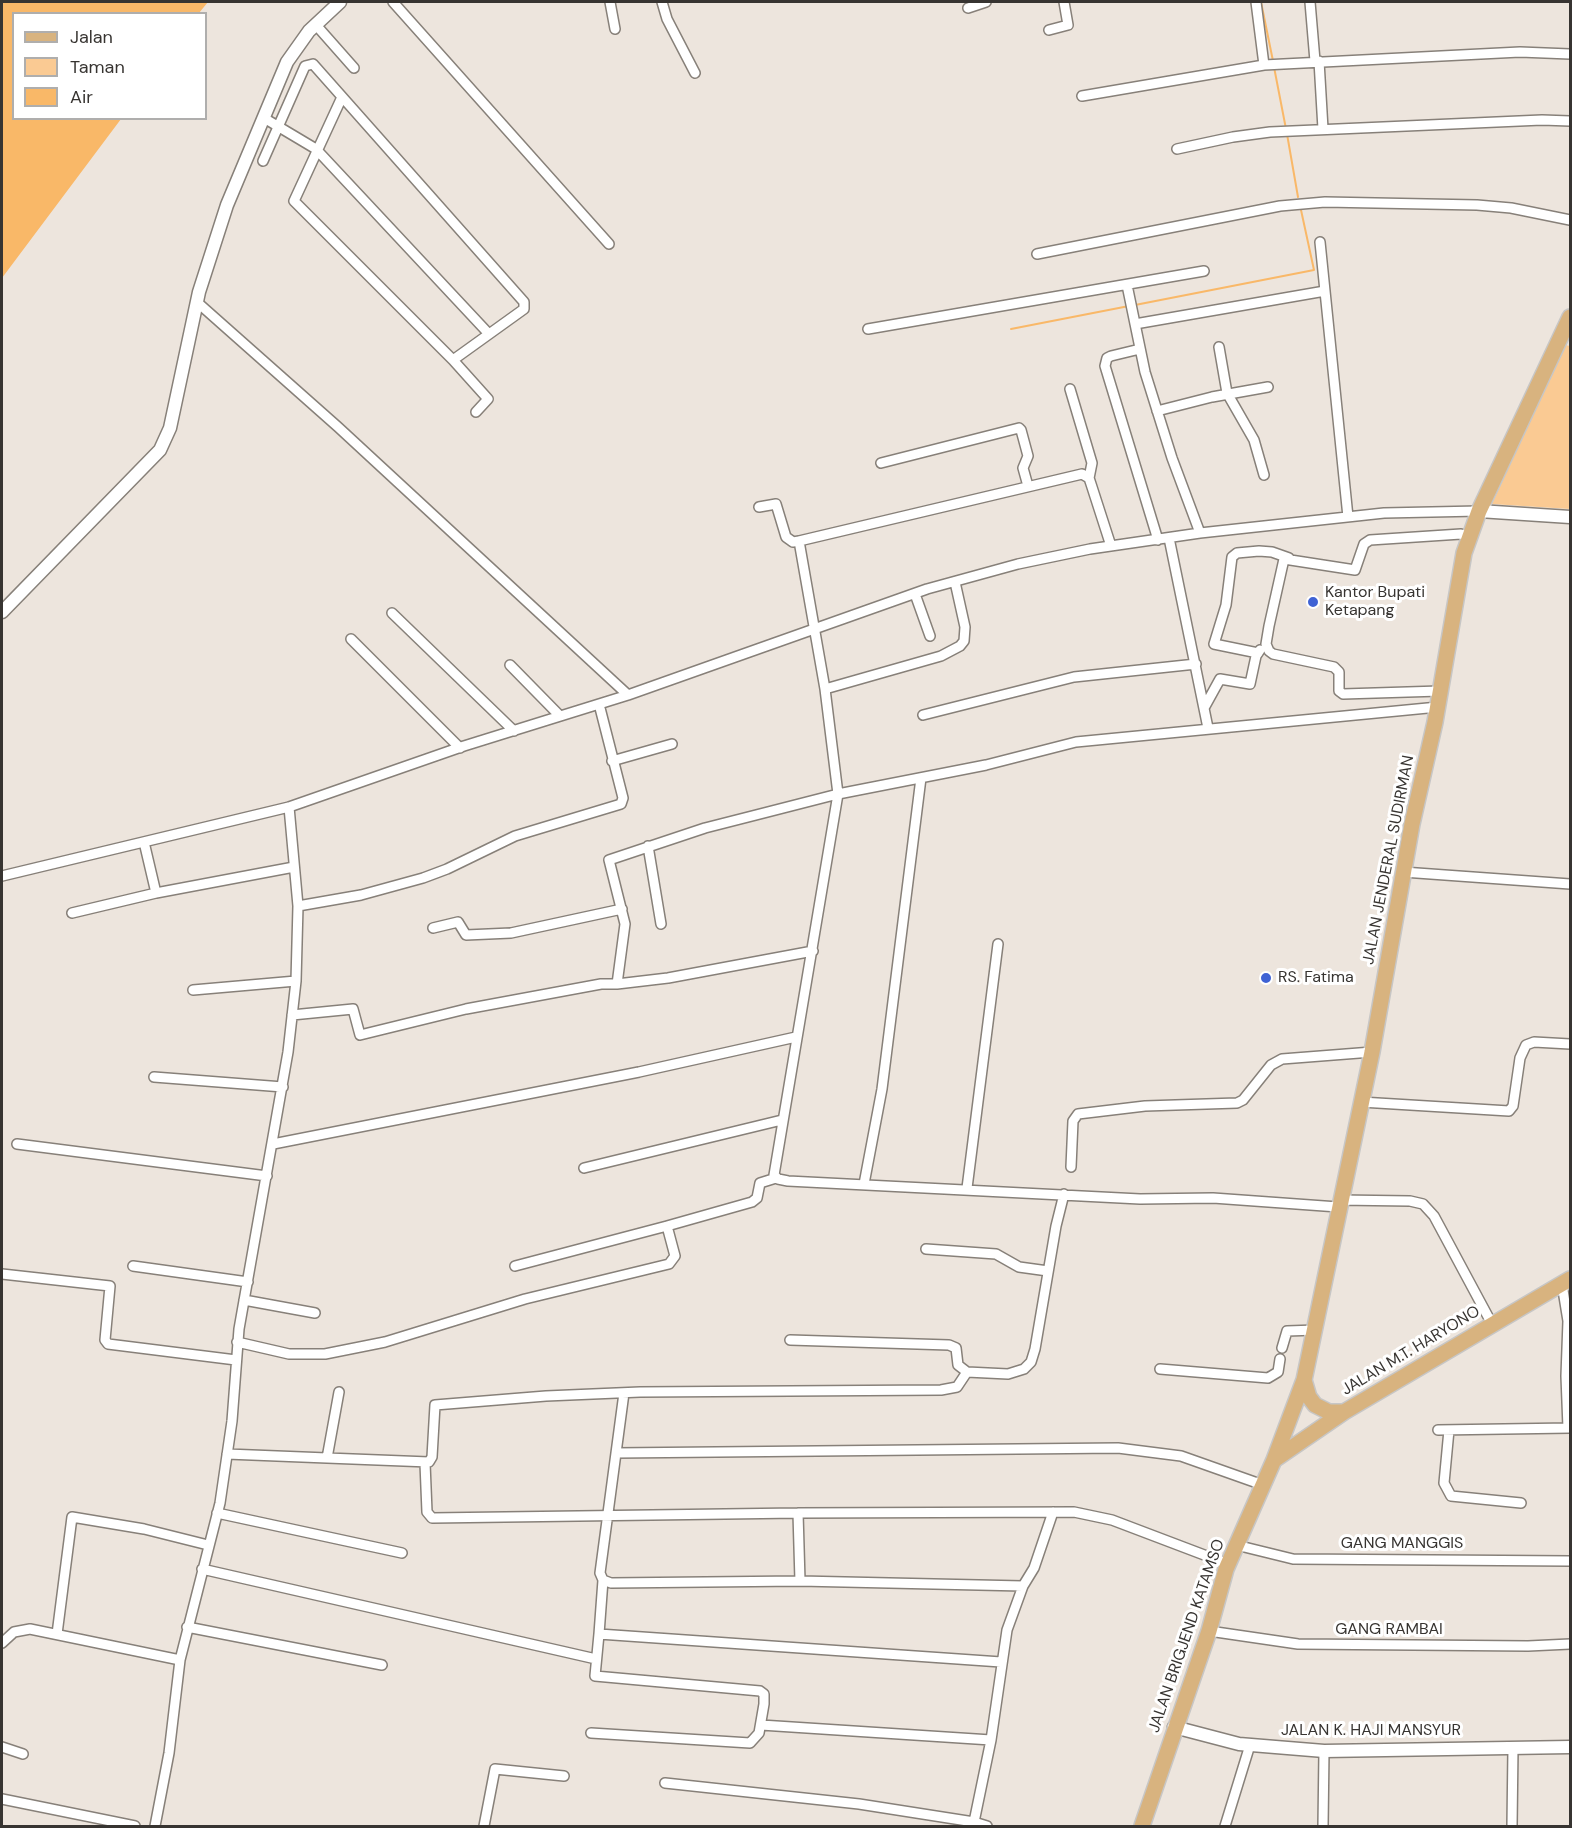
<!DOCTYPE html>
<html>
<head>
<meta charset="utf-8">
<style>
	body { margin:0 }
	#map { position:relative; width:1572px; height:1828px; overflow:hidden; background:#ede5dd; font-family:"DM Sans",sans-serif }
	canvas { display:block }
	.frame { position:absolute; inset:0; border:3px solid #373431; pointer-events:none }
	.legend { position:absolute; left:12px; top:12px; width:195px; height:108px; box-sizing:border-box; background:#fff; border:2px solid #afaead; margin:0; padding:8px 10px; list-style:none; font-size:18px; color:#373431 }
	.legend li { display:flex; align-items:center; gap:12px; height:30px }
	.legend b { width:30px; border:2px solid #afaead }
</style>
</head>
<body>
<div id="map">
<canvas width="1572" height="1828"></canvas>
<div class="frame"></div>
<ul class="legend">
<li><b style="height:8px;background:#d8b37f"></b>Jalan</li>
<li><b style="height:16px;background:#faca93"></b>Taman</li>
<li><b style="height:16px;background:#f9b868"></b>Air</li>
</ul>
</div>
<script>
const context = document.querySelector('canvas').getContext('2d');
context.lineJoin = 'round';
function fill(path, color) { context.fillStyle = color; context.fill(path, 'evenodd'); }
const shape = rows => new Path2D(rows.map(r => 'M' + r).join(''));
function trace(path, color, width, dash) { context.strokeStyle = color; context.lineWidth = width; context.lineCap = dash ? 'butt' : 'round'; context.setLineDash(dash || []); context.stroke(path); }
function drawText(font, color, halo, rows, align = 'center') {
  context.font = font + ' "DM Sans",sans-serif'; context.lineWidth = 6; context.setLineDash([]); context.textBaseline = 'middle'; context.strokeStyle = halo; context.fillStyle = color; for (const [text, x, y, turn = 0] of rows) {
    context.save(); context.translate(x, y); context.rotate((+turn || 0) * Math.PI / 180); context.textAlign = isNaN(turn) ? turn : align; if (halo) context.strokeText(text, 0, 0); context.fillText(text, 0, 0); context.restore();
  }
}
const green = shape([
	[1565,345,1570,346,1570,509,1492,504]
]);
const water = shape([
	[2,2,208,2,199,13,14,14,14,118,121,119,2,278]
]);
const stream = shape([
	[1261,2,1273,61],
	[1274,67,1286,129],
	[1287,134,1298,197],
	[1135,305,1314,270,1301,210],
	[1011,329,1129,306]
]);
const minor = shape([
	[393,2,609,244],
	[610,2,615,29],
	[662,2,667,19,695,73],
	[1256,2,1264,65],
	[1310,2,1315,61],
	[968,8,986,2],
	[316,25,354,68],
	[1049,30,1068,25,1064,2],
	[1319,61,1323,129],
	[1082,96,1264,65,1520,52,1570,54],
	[342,97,294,201,453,360,488,399,476,412],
	[264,118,316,149,489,334],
	[1177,149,1233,137,1270,132,1542,120,1570,121],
	[263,161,305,66,313,64,524,302,524,309,453,360],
	[1320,242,1348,517],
	[1037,254,1280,206,1325,202,1477,205,1511,208,1570,220],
	[1127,285,1145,372,1172,458,1200,533],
	[197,302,338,427,628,695],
	[1135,324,1325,291],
	[868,329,1204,271],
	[1219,347,1227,393,1254,440,1264,475],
	[1140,349,1111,356,1107,358,1105,366,1158,540],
	[1070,389,1092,463,1089,478],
	[1157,411,1212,397,1268,387],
	[881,463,1019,428,1021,430,1028,456,1023,468,1028,486],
	[759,507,776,504,786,537,793,542,799,541],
	[1169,538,1208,728],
	[1111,546,1091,484,1089,478,1082,474,799,541,825,689,838,794,774,1175,778,1179,788,1181,1140,1199,1213,1198,1338,1207],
	[915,594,930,636],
	[392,613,514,731],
	[351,639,460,748],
	[1258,653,1214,644,1226,605,1232,557,1237,553,1259,551,1272,552,1289,558],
	[510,665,560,716],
	[825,689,941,656,960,646,964,641,965,627,955,582],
	[1440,691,1343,694,1339,691,1339,672,1334,667,1273,654,1269,651,1266,644,1269,626,1284,559,1355,570,1364,544,1370,540,1461,534,1469,536],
	[1204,708,1220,679,1250,684,1256,656,1260,650],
	[923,715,1074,677,1196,664],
	[612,761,672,744],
	[144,842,156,893],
	[648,846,661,924],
	[1403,872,1570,884],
	[2,876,289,807,464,746,628,695,927,589,1018,564,1090,549,1200,533,1384,513,1479,511],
	[298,906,361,895,423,878,447,869,515,836,621,804,623,798,599,704],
	[72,913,156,893,294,867],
	[433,928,458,922,466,935,511,933,622,909],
	[813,951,668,978,617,984,625,924,609,860,705,828,756,815,838,794,986,765,1076,742,1438,707],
	[193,990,296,981],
	[292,1015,353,1009,360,1035,466,1009,601,984,617,984],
	[154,1077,283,1087],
	[1361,1102,1509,1111,1513,1106,1520,1058,1526,1045,1534,1042,1570,1044],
	[17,1144,267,1176],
	[273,1144,639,1072,796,1037],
	[1071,1167,1073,1121,1078,1114,1145,1106,1237,1103,1243,1100,1271,1065,1282,1059,1372,1052],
	[584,1168,782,1120],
	[864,1184,882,1089,921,778],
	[967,1188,998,944],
	[1339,1200,1410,1201,1423,1204,1434,1216,1492,1324],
	[926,1249,996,1254,1019,1267,1048,1271],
	[133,1266,248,1282],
	[515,1266,667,1226],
	[2,1274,110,1286,105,1340,108,1344,236,1360],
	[1562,1284,1568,1321,1566,1376,1568,1428],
	[244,1300,315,1313],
	[790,1340,949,1345,956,1348,958,1365,967,1372,1008,1374,1024,1369,1031,1362,1035,1349,1056,1226,1064,1194],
	[237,1342,289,1354,325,1354,385,1342,525,1299,669,1264,675,1256,667,1226,752,1202,757,1198,760,1183,776,1178],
	[1282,1348,1287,1331,1316,1330],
	[1160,1369,1268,1378,1278,1372,1280,1359],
	[1438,1430,1570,1428],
	[1449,1430,1444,1483,1451,1496,1521,1503],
	[616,1453,624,1393],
	[227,1454,327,1458,339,1392],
	[327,1458,429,1462,432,1457,435,1405,546,1396,640,1392,941,1390,957,1387,967,1372],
	[425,1463,427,1512,432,1518,798,1513,1074,1512,1112,1520,1228,1564],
	[1053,1512,1034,1568,1023,1586,800,1581,611,1583,603,1580,600,1573,616,1453,1118,1448,1181,1456,1263,1485],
	[217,1513,402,1553],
	[798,1513,800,1581],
	[1236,1545,1293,1559,1570,1561],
	[202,1569,596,1659],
	[187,1627,382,1665],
	[1209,1631,1298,1644,1528,1646,1570,1644],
	[57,1634,72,1517,144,1529,208,1545],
	[599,1634,603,1580],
	[2,1643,14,1632,30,1629,180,1660],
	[761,1725,991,1740],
	[591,1733,750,1743,759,1733,764,1704,764,1694,760,1691,595,1676,599,1634,1001,1662],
	[2,1747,23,1754],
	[665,1783,859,1804,974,1822],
	[2,1799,135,1826],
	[155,1826,169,1753,180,1660,220,1503,232,1421,239,1329,288,1052,296,981,298,906,289,807],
	[484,1826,495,1769,564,1776],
	[987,1826,974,1822,991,1740,1007,1630,1023,1586],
	[1225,1826,1250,1745],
	[1323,1826,1324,1751],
	[1512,1826,1513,1748]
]);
const tertiary = shape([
	[1479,511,1570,517],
	[2,612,160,450,170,428,199,292,227,205,287,62,309,31,340,2],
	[1174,1727,1239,1744,1324,1751,1570,1747]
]);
const primary = shape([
	[1304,1380,1309,1397,1315,1405,1329,1412,1344,1412],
	[1274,1460,1344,1412,1570,1279],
	[1142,1826,1209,1631,1226,1569,1274,1460,1304,1380,1372,1052,1412,824,1435,722,1464,553,1479,511,1570,317]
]);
const markers = [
	[1313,602,6,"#3f62d4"],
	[1266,978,6,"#3f62d4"]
];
const poiNames = [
	["Kantor Bupati",1325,593],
	["Ketapang",1325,611],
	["RS. Fatima",1278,978]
];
const streetNames = [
	["JALAN JENDERAL SUDIRMAN",1389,860,-79],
	["JALAN M.T. HARYONO",1411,1351,-31],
	["GANG MANGGIS",1402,1544],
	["GANG RAMBAI",1389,1630],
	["JALAN BRIGJEND KATAMSO",1187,1636,-71],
	["JALAN K. HAJI MANSYUR",1371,1731]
];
fill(green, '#faca93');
fill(water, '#f9b868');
trace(stream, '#f9b868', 2);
trace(minor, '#878079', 12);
trace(tertiary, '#878079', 15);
trace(primary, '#c7c6c5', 18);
trace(minor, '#fff', 9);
trace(tertiary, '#fff', 12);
trace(primary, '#d8b37f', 15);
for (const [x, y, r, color] of markers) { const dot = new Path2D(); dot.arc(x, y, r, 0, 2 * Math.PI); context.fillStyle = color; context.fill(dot); trace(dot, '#fff', 2); }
drawText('16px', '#373431', '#fff', poiNames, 'left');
drawText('16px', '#373431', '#fff', streetNames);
</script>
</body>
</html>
